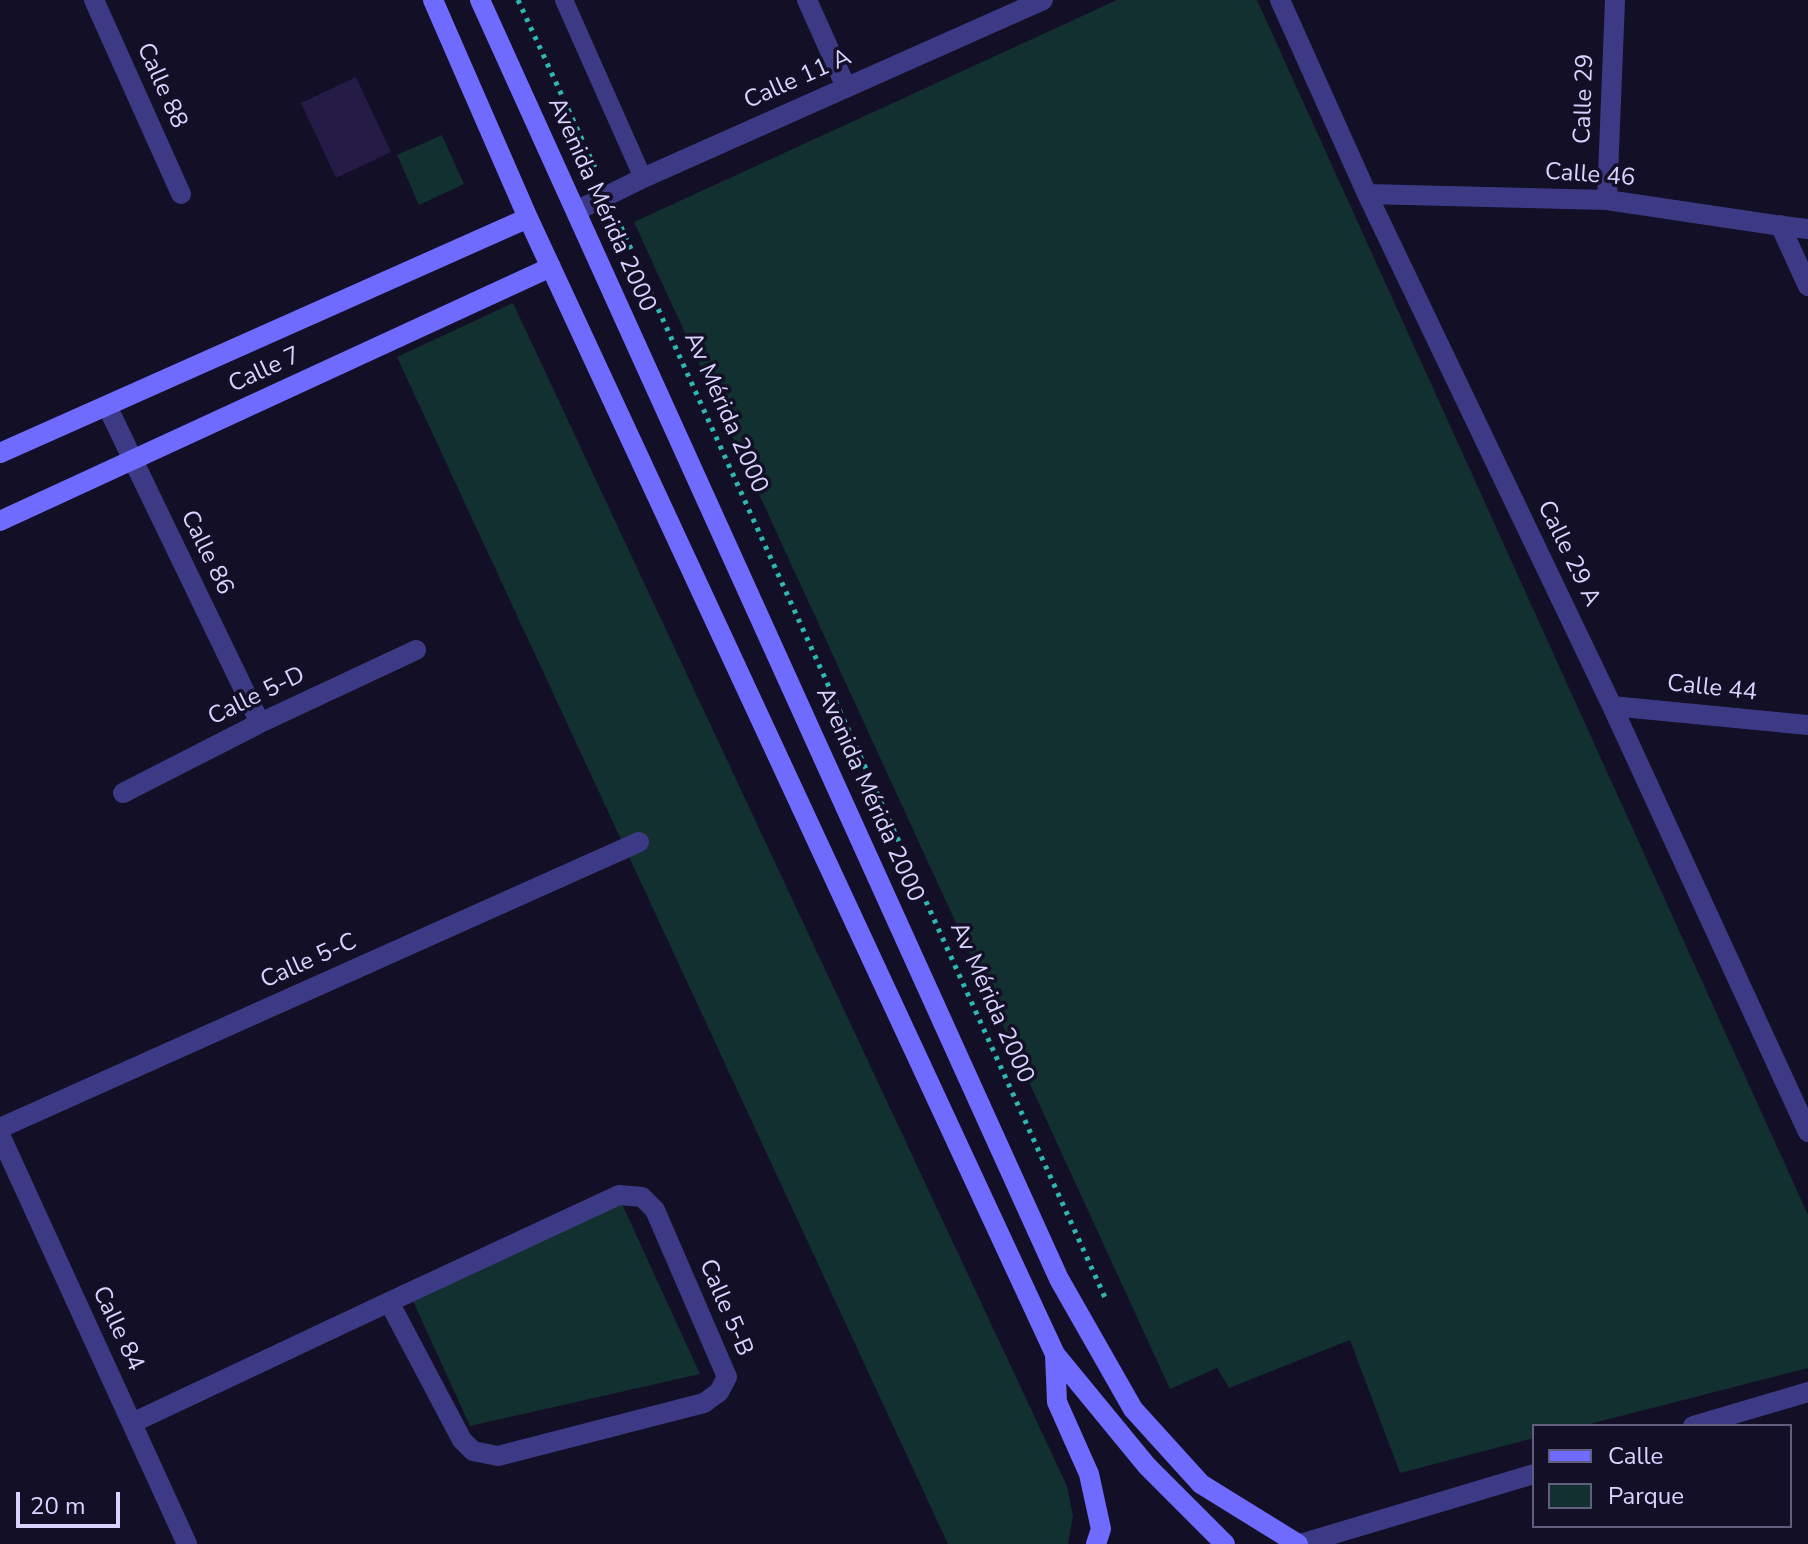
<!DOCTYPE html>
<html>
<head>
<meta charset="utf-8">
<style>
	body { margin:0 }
	#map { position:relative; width:1808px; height:1544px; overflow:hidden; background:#130f26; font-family:"Nunito Sans",sans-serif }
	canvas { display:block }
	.legend { position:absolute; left:1532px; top:1424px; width:260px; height:104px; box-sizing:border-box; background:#130f26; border:2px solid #625e7d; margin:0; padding:10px 14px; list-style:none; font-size:24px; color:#d9d4ff }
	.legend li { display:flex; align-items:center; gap:16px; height:40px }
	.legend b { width:40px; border:2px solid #625e7d }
	.scale { position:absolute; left:16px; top:1492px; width:104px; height:36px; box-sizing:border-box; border:4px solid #d9d4ff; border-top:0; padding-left:10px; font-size:24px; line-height:28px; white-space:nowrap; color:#d9d4ff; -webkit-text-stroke:6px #130f26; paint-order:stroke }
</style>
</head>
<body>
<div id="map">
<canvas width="1808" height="1544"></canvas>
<ul class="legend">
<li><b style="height:10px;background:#6f6bff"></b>Calle</li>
<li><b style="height:22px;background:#12302f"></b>Parque</li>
</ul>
<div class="scale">20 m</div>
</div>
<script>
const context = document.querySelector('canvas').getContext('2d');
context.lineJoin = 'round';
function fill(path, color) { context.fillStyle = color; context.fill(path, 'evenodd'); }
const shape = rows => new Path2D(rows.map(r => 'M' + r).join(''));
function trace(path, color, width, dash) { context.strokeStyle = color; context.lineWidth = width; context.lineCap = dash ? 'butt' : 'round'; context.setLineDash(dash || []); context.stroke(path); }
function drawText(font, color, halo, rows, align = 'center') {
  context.font = font + ' "Nunito Sans",sans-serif'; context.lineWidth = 7; context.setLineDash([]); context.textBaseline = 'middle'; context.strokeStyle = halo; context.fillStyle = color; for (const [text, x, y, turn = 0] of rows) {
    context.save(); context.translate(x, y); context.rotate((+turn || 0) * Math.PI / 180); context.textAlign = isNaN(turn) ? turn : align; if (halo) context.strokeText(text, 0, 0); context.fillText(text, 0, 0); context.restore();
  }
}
const green = shape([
	[1117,0,1257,0,1808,1215,1808,1368,1582,1426,1534,1426,1534,1438,1400,1473,1350,1340,1229,1388,1217,1368,1170,1389,634,222],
	[442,135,464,184,419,205,397,155],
	[513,303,1067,1486,1073,1516,1068,1544,948,1544,397,357],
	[622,1204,700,1374,470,1426,412,1299]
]);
const building = shape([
	[356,77,391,152,336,178,301,103]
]);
const path = shape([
	[518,0,597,172],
	[617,218,1107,1302]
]);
const lane = shape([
	[564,0,643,178]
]);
const street = shape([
	[94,0,181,194],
	[807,0,846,87],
	[1280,0,1367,194,1612,706,1808,1132],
	[1367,194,1607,200,1775,225,1808,229],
	[1607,200,1615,0],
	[576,211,643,178,1043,0],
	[1780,225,1808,286],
	[107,406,260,723],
	[1612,706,1808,725],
	[123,793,260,723,416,650],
	[0,1128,639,842],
	[0,1135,187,1544],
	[132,1423,389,1302,619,1195,642,1197,655,1210,727,1377,719,1392,704,1403,498,1456,473,1451,462,1440,389,1302],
	[1693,1426,1808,1392],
	[1300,1544,1534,1474]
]);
const secondary = shape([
	[433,0,528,218,1055,1354,1147,1466,1225,1544],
	[480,0,1059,1279,1133,1409,1201,1484,1298,1544],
	[0,453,528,218],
	[0,521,551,267],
	[1055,1354,1057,1402,1089,1474,1101,1529,1096,1544]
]);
const streetNames = [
	["Calle 11 A",798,80,-24],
	["Calle 88",161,86,66],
	["Calle 29",1585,99,-88],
	["Calle 46",1590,176,4],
	["Avenida Mérida 2000",601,205,66],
	["Calle 7",265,371,-25],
	["Av Mérida 2000",725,413,66],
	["Calle 86",206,553,64],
	["Calle 29 A",1568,554,64],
	["Calle 44",1712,689,6],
	["Calle 5-D",257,697,-26],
	["Avenida Mérida 2000",869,795,66],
	["Calle 5-C",309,962,-24],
	["Av Mérida 2000",991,1003,66],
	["Calle 5-B",725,1308,67],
	["Calle 84",117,1329,65]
];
fill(green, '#12302f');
fill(building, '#241b47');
trace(path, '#2fb8b0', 5, [4, 6]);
trace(lane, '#3d3a85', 18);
trace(street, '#3d3a85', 20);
trace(secondary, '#6f6bff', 20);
drawText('24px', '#d9d4ff', '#130f26', streetNames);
</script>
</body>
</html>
